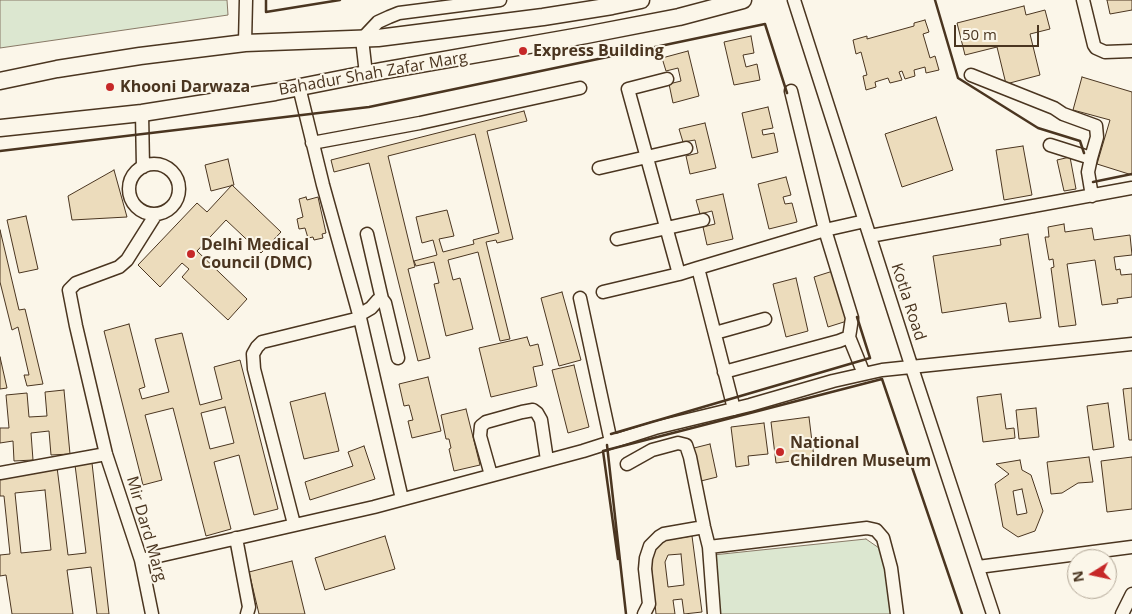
<!DOCTYPE html>
<html>
<head>
<meta charset="utf-8">
<style>
	body { margin:0 }
	#map { position:relative; width:1132px; height:614px; overflow:hidden; background:#fbf6e9; font-family:"Open Sans",sans-serif }
	canvas { display:block }
	.north { position:absolute; left:1067px; top:549px; width:50px; height:50px; box-sizing:border-box; background:#fbf6e9; border:1px solid #b4a999; border-radius:50%; rotate:260deg; font-size:14px; font-weight:700; line-height:20px; text-align:center; color:#4a3520 }
	.north::after { content:''; display:block; margin:auto; width:18px; height:22px; background:#c62828; clip-path:polygon(50% 0,100% 100%,50% 72%,0 100%) }
	.scale { position:absolute; left:954px; top:25px; width:85px; height:22px; box-sizing:border-box; border:2px solid #4a3520; border-top:0; padding-left:6px; font-size:15px; line-height:18px; white-space:nowrap; color:#4a3520; -webkit-text-stroke:4px #fbf6e9; paint-order:stroke }
</style>
</head>
<body>
<div id="map">
<canvas width="1132" height="614"></canvas>
<div class="north">N</div>
<div class="scale">50 m</div>
</div>
<script>
const context = document.querySelector('canvas').getContext('2d');
context.lineJoin = 'round';
function fill(path, color) { context.fillStyle = color; context.fill(path, 'evenodd'); }
const shape = rows => new Path2D(rows.map(r => 'M' + r).join(''));
function trace(path, color, width, dash) { context.strokeStyle = color; context.lineWidth = width; context.lineCap = dash ? 'butt' : 'round'; context.setLineDash(dash || []); context.stroke(path); }
function drawText(font, color, halo, rows, align = 'center') {
  context.font = font + ' "Open Sans",sans-serif'; context.lineWidth = 4; context.setLineDash([]); context.textBaseline = 'middle'; context.strokeStyle = halo; context.fillStyle = color; for (const [text, x, y, turn = 0] of rows) {
    context.save(); context.translate(x, y); context.rotate((+turn || 0) * Math.PI / 180); context.textAlign = isNaN(turn) ? turn : align; if (halo) context.strokeText(text, 0, 0); context.fillText(text, 0, 0); context.restore();
  }
}
const green = shape([
	[0,0,227,0,228,15,0,48,0,0],
	[866,539,879,548,887,574,894,614,717,614,713,555,866,539]
]);
const building = shape([
	[1107,0,1132,0,1132,10,1110,14,1107,0],
	[1024,6,1026,15,1045,10,1050,29,1030,34,1040,75,1006,84,997,47,965,55,957,23,1024,6],
	[925,20,929,32,923,34,930,58,935,56,939,70,926,73,925,67,914,70,915,76,905,79,902,71,899,72,902,80,890,83,888,78,875,82,876,87,866,90,863,76,867,75,861,52,856,54,853,40,867,36,867,39,914,26,914,23,925,20],
	[751,36,754,53,743,55,746,67,757,64,760,80,734,85,724,42,751,36],
	[688,51,699,96,673,103,669,84,681,81,678,68,666,71,662,58,688,51],
	[1082,77,1132,92,1132,175,1097,164,1110,120,1073,110,1082,77],
	[768,107,773,128,762,130,763,135,774,133,778,152,752,158,742,113,768,107],
	[524,111,527,121,487,131,513,239,497,243,496,240,486,242,510,339,500,341,478,252,448,260,453,280,460,278,473,329,446,336,434,284,439,283,434,262,416,266,414,261,437,255,433,240,422,243,416,217,447,210,454,236,439,239,443,252,474,244,473,240,499,233,475,134,388,156,415,267,408,269,430,358,418,361,369,163,334,172,331,160,524,111],
	[936,117,953,170,902,187,885,134,936,117],
	[705,123,716,168,690,174,686,156,698,153,695,140,683,142,679,129,705,123],
	[1023,146,1032,195,1004,200,996,150,1023,146],
	[1070,157,1076,189,1064,191,1057,160,1070,157],
	[228,159,234,185,211,191,205,165,228,159],
	[114,170,127,217,72,220,68,196,114,170],
	[786,177,791,195,783,197,785,204,792,203,797,222,769,229,758,184,786,177],
	[232,185,281,232,261,253,226,220,197,251,247,299,228,320,182,277,189,269,182,263,160,287,138,265,197,203,207,212,232,185],
	[723,194,733,239,707,245,703,227,715,224,712,211,700,214,696,200,723,194],
	[306,197,307,200,318,197,326,233,322,234,323,238,314,240,313,237,308,238,305,228,299,229,297,219,303,217,299,199,306,197],
	[26,216,38,269,19,273,7,220,26,216],
	[1064,224,1065,232,1092,228,1094,240,1130,235,1132,255,1114,257,1116,270,1120,269,1121,275,1132,274,1132,297,1117,299,1118,303,1102,305,1095,260,1067,264,1076,325,1059,327,1051,268,1054,267,1053,259,1049,260,1045,237,1049,237,1048,227,1064,224],
	[0,230,19,310,25,309,43,384,27,386,24,375,29,375,18,327,12,330,0,282,0,230],
	[1028,234,1041,318,1009,322,1006,303,942,313,933,256,1001,245,1000,239,1028,234],
	[833,271,847,321,828,327,814,277,833,271],
	[796,278,808,331,786,337,773,284,796,278],
	[562,292,581,360,559,366,541,298,562,292],
	[129,324,145,387,139,389,142,399,169,392,155,339,182,333,200,405,222,399,214,367,240,360,278,509,254,515,239,455,214,462,231,529,206,536,173,408,145,415,162,480,143,485,104,331,129,324],
	[527,337,530,346,538,344,543,365,533,367,537,386,491,397,479,348,527,337],
	[0,357,7,388,0,389,0,357],
	[574,365,589,427,568,433,552,370,574,365],
	[428,377,441,431,412,438,408,421,413,420,409,405,404,406,399,384,428,377],
	[1132,388,1132,440,1129,440,1123,389,1132,388],
	[64,390,70,454,51,455,49,431,31,433,33,460,14,461,13,441,0,443,0,428,9,428,6,395,27,393,29,417,47,416,45,392,64,390],
	[325,393,339,451,304,459,290,402,325,393],
	[1001,394,1006,429,1014,428,1015,438,983,442,977,397,1001,394],
	[1108,403,1114,447,1093,450,1087,406,1108,403],
	[225,407,234,443,210,449,201,413,225,407],
	[1036,408,1039,437,1019,439,1016,410,1036,408],
	[466,409,480,465,454,471,449,449,451,448,449,439,446,439,441,415,466,409],
	[809,417,814,458,776,463,771,422,809,417],
	[764,423,768,454,748,456,749,465,736,467,731,427,764,423],
	[710,444,717,477,701,481,694,448,710,444],
	[364,446,375,479,310,500,305,482,353,466,348,452,364,446],
	[1089,457,1093,482,1078,483,1062,493,1051,494,1047,462,1089,457],
	[1132,457,1132,509,1107,512,1101,461,1132,457],
	[1020,460,1022,470,1031,475,1043,511,1035,531,1018,537,1003,527,995,484,1009,474,996,464,1020,460],
	[1022,489,1027,513,1017,515,1013,491,1022,489],
	[92,463,109,614,97,614,91,567,67,570,73,614,12,614,6,575,0,576,0,555,10,554,4,496,0,496,0,477,57,467,68,555,86,553,75,465,92,463],
	[45,490,51,550,21,553,15,493,45,490],
	[385,536,395,569,325,590,315,558,385,536],
	[692,536,702,612,684,614,682,599,673,600,675,614,656,614,650,552,660,541,692,536],
	[681,554,684,585,668,587,665,562,668,555,681,554],
	[292,561,305,614,259,614,249,572,292,561]
]);
const minor = shape([
	[794,0,912,368,993,614],
	[1083,0,1094,45,1096,48,1105,52,1132,51],
	[245,43,246,0],
	[366,74,362,39,378,22,389,17,399,13,500,0],
	[971,75,1054,108,1063,114,1096,126,1097,137,1091,158,1088,172,1092,196],
	[667,79,628,89,679,274,698,268,734,409],
	[299,87,323,185,360,318,402,499],
	[142,113,143,167],
	[312,143,420,123,580,88],
	[1050,145,1091,158],
	'129 189a25 25 0 1 1 50 0a25 25 0 1 1-50 0Z',
	[599,168,686,148],
	[367,234,382,299],
	[870,236,1132,188],
	[617,239,703,220],
	[698,268,825,230,865,221],
	[603,292,679,274],
	[580,298,611,442],
	[359,315,371,308,378,300,382,299,385,303,398,358],
	[715,333,765,319],
	[849,337,864,374],
	[724,372,839,341,849,337,850,331,852,318,825,230,791,91],
	[627,464,652,450,678,443,686,445,690,457,704,527,709,547,714,614],
	[0,473,106,454],
	[491,475,480,436,481,426,486,422,522,412,533,410,537,413,541,420,547,460],
	[294,524,254,369,253,354,257,347,262,342,360,318],
	[236,538,249,607,247,614],
	[709,547,867,528,876,530,883,538,891,568,897,614],
	[141,560,374,507,583,451,655,428,750,405,833,381,864,374,882,370,1132,344],
	[978,567,1132,547],
	[152,614,141,560,106,454,76,326,69,290,76,283,119,267,127,260,156,214],
	[644,614,649,604,645,569,646,558,650,546,659,537,664,534,704,527],
	[1122,614,1132,594]
]);
const major = shape([
	[0,81,57,69,140,56,245,43,378,38,543,17,612,6,641,0],
	[0,128,142,113,275,92,381,71,586,35,679,17,743,0]
]);
const wall = shape([
	[266,0,266,12,340,0],
	[935,0,958,78,1038,128,1080,141,1084,153],
	[0,151,369,107,765,24,787,93],
	[1093,182,1132,174],
	[611,434,870,358,857,317],
	[607,445,626,614],
	[618,559,603,451,882,379,962,614]
]);
const markers = [
	[523,51,5,"#c62828"],
	[110,87,5,"#c62828"],
	[191,254,5,"#c62828"],
	[780,452,5,"#c62828"]
];
const poiNames = [
	["Express Building",533,51],
	["Khooni Darwaza",120,87],
	["Delhi Medical",201,245],
	["Council (DMC)",201,263],
	["National",790,443],
	["Children Museum",790,461]
];
const streetNames = [
	["Bahadur Shah Zafar Marg",373,74,-10],
	["Kotla Road",908,302,72],
	["Mir Dard Marg",146,529,74]
];
fill(green, '#dce7d0');
trace(green, '#887966', 1);
fill(building, '#ecdcbc');
trace(building, '#4a3520', 1);
trace(minor, '#4a3520', 15);
trace(major, '#4a3520', 19);
trace(minor, '#fbf6e9', 12);
trace(major, '#fbf6e9', 16);
trace(wall, '#4a3520', 2.5);
for (const [x, y, r, color] of markers) { const dot = new Path2D(); dot.arc(x, y, r, 0, 2 * Math.PI); context.fillStyle = color; context.fill(dot); trace(dot, '#fbf6e9', 2); }
drawText('bold 16px', '#4a3520', '#fbf6e9', poiNames, 'left');
drawText('16px', '#4a3520', '#fbf6e9', streetNames);
</script>
</body>
</html>
